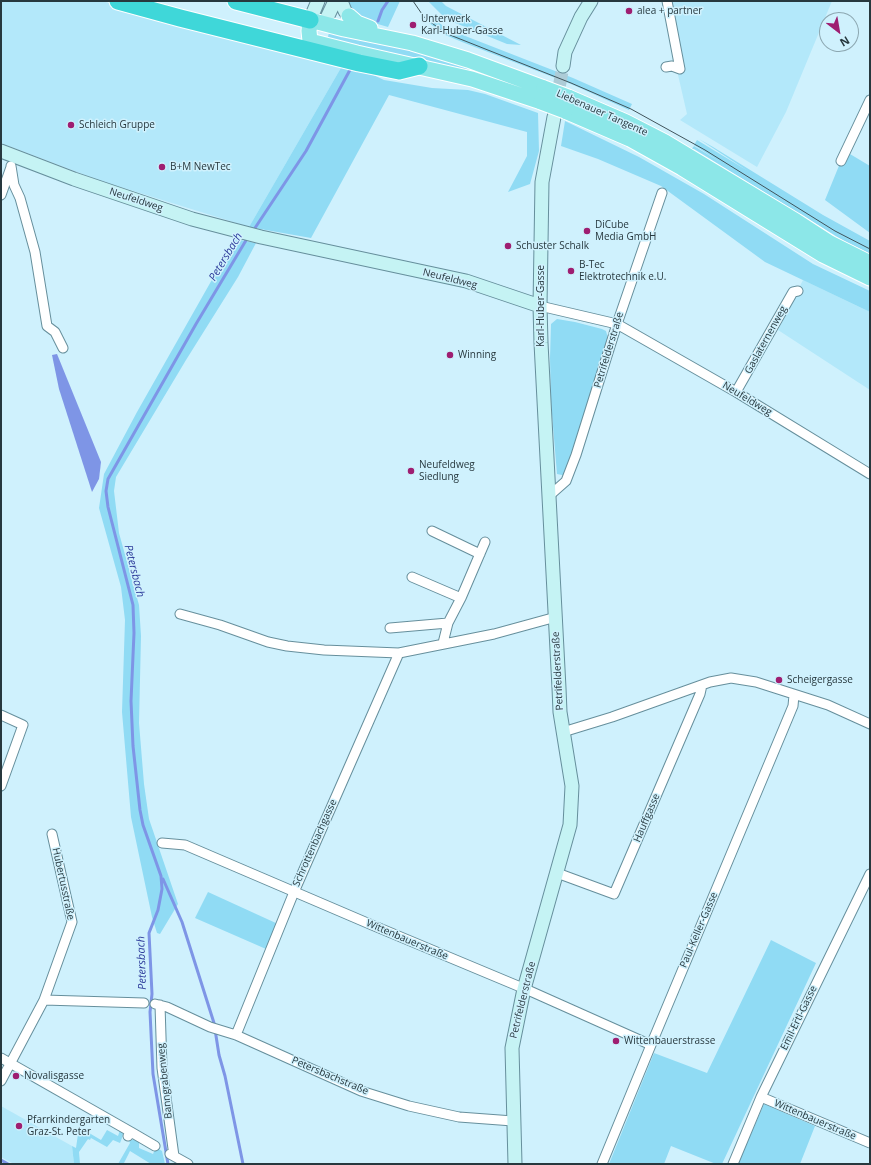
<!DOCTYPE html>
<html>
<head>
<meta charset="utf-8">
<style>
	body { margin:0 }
	#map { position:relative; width:871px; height:1165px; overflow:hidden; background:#cff1fd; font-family:"Open Sans",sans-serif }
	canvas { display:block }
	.frame { position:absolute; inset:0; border:2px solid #27383e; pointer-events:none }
	.north { position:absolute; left:819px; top:12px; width:40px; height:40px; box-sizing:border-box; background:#cff1fd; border:1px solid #8ca7b1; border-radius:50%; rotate:149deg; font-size:11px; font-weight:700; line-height:16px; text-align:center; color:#27383e }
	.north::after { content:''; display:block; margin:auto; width:14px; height:18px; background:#9e1e71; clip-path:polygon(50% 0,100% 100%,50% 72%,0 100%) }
</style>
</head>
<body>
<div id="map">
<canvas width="871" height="1165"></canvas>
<div class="frame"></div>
<div class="north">N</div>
</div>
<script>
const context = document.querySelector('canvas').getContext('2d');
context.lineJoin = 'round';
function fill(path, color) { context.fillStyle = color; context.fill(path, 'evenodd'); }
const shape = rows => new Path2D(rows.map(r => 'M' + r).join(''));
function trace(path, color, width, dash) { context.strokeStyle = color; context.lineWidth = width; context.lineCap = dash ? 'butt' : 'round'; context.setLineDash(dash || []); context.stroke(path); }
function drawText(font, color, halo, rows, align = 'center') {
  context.font = font + ' "Open Sans",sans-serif'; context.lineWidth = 3; context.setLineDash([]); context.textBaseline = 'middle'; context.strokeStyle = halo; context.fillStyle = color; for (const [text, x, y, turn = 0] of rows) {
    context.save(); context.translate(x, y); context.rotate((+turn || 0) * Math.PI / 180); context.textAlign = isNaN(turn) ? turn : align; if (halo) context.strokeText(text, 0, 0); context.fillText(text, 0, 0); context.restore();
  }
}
const built = shape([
	[1,1,102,1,186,25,342,66,249,227,98,180,1,143],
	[663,1,832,1,786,112,757,167,680,120,687,114,670,40],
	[803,280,870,312,870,390,778,330],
	[1,1106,72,1146,74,1164,14,1164,1,1157]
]);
const green = shape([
	[347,1,400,1,388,27,364,20,353,14],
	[428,1,441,1,446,6,521,45,507,44,453,22,443,16],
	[433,17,442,25,455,32,573,78,632,104,629,110,571,84,462,42,443,34,428,22],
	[329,32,390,45,424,54,518,84,654,145,334,42,328,37],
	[342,66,365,71,384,80,432,88,468,90,485,94,538,113,539,151,530,184,508,192,527,156,527,132,389,95,311,238,249,227],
	[565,121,639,157,704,194,813,264,870,291,870,312,765,262,661,186,598,159,561,146],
	[699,139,713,147,823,215,870,241,870,243,864,240,870,243,870,254,844,241,694,149,691,150,694,146,722,163,694,145,697,140,748,171],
	[845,151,870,166,870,233,825,200],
	[235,239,256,243,238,277,186,360,116,477,114,491,119,533,139,605,141,636,139,723,144,784,149,819,178,904,160,934,157,933,152,917,131,817,122,712,125,620,121,587,99,508,104,474,137,412],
	[557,319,575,322,602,329,606,331,608,338,567,476,557,474,551,402,550,358,551,324],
	[208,892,278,924,266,949,195,918],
	[771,940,816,963,722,1164,716,1164,671,1146,664,1164,609,1164,654,1053,707,1073],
	[764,1104,815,1126,800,1164,738,1164],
	[79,1127,101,1140,107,1130,118,1136,120,1130,123,1133,122,1138,120,1143,113,1140,107,1147,91,1138,90,1140,88,1139,79,1152,80,1164,74,1164,72,1146,76,1148],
	[135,1139,139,1141,139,1148,153,1154,155,1149,157,1148,162,1151,165,1164,151,1164,130,1151,124,1163,118,1164,130,1143,129,1141]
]);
const water = shape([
	[57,354,101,462,99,479,92,492,59,389,52,355]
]);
const stream = shape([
	[378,21,382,10,388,1],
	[253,231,306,151,351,68],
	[163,879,182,922,214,1023,219,1055,225,1076,243,1164],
	[1,1160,8,1164],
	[168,1164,153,1074,150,1012,152,994,149,933,158,910,162,889,161,876,143,825,140,810,133,746,131,701,134,633,133,605,108,507,106,491,108,479,196,324,248,237]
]);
const secondaryTunnel = shape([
	[556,104,563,66]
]);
const street = shape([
	[666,67,672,66,680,69,667,1],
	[841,161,870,100],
	[11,166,14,185,20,198,35,252,47,326,55,332,63,348],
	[1,195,11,167],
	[540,306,617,324,736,392,870,474],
	[736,392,793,292,798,291],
	[549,496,566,481,576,455,617,324,662,193],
	[432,531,480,554],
	[412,577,461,598],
	[180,614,220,625,268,642,287,646,324,650,399,653,494,634,556,617],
	[390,628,448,623],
	[443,643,448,623,461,598,485,542],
	[1,715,23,725,1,786],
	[563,732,612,717,710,682,731,678,756,682,828,705,870,724],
	[162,843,185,845,372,925,530,991,651,1045],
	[557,873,614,894,700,694,702,685],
	[44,1000,144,1003],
	[155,1004,167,1007,210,1027,236,1035,361,1091,409,1106,459,1117,513,1121],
	[160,1005,162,1068,174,1156],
	[236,1035,294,892,399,653],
	[1,1058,131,1132,128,1136],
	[1,1081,44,1000,72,922,52,834],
	[761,1097,870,1143],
	[131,1132,155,1146],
	[170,1154,188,1164],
	[602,1164,651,1045,793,706,794,695],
	[733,1164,761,1097,870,874]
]);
const secondary = shape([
	[341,1,345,11,349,16],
	[310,20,318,1],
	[324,24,335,1],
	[563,66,565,52,581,17,591,1],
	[1,151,74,179,192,219,261,237,466,281,540,306],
	[515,1164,512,1048,524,989,570,825,572,786,560,712,559,688,541,343,540,306,542,182,554,117]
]);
const primary = shape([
	[349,16,357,23,370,28],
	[310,41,309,31,310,20,344,29,412,43,468,60,544,88],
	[310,41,357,53,472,79,541,102],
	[568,97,626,122,665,142,796,221,830,243,870,263],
	[565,111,630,139,682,168,823,255,870,278]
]);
const highway = shape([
	[118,1,180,18,359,63,399,71,419,66],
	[236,1,310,20]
]);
const tram = shape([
	[413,1,424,17,445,33,571,83,631,109,705,150,835,231,870,249]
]);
const primaryBridge = shape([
	[544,88,568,97],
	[541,102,565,111]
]);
const markers = [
	[629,11,4,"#9e1e71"],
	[413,25,4,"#9e1e71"],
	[71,125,4,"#9e1e71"],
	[162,167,4,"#9e1e71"],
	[587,231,4,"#9e1e71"],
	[508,246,4,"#9e1e71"],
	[571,271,4,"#9e1e71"],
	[450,355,4,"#9e1e71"],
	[411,471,4,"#9e1e71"],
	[779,680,4,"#9e1e71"],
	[616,1041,4,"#9e1e71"],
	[16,1076,4,"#9e1e71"],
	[19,1126,4,"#9e1e71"]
];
const poiNames = [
	["alea + partner",637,11],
	["Unterwerk",421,19],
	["Karl-Huber-Gasse",421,31],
	["Schleich Gruppe",79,125],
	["B+M NewTec",170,167],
	["DiCube",595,225],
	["Media GmbH",595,237],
	["Schuster Schalk",516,246],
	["B-Tec",579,265],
	["Elektrotechnik e.U.",579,277],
	["Winning",458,355],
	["Neufeldweg",419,465],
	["Siedlung",419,477],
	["Scheigergasse",787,680],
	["Wittenbauerstrasse",624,1041],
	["Novalisgasse",24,1076],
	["Pfarrkindergarten",27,1120],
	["Graz-St. Peter",27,1132]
];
const streetNames = [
	["Liebenauer Tangente",602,113,24],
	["Neufeldweg",136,200,18],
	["Neufeldweg",450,279,14],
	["Karl-Huber-Gasse",541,306,-90],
	["Gaslaternenweg",766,340,-61],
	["Petrifelderstraße",609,350,-73],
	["Neufeldweg",747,399,31],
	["Petrifelderstraße",558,671,-93],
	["Hauffgasse",647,818,-67],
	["Schrottenbachgasse",315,843,-66],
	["Hubertusstraße",63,884,78],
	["Paul-Keller-Gasse",699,930,-67],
	["Wittenbauerstraße",407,940,23],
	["Petrifelderstraße",523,1000,-76],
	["Emil-Ertl-Gasse",799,1018,-64],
	["Petersbachstraße",330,1076,23],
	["Banngrabenweg",165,1081,-96],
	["Wittenbauerstraße",815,1120,23]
];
const waterNames = [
	["Petersbach",226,257,-59],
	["Petersbach",134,571,76],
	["Petersbach",142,963,-92]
];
fill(built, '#b3e8fa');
fill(green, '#90dbf4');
fill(water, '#7e95e6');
trace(stream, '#7e95e6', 3);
trace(secondaryTunnel, '#adccd7', 13, [13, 6]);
trace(street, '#668f9c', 11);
trace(secondary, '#668f9c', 15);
trace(primary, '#fff', 17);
trace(highway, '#fff', 19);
trace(street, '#fff', 9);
trace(secondary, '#c5f3f4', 13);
trace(primary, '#8ce7e8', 15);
trace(highway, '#3fd7d9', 17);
trace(tram, '#40545b', 1);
trace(primaryBridge, '#fff', 17, []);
trace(primaryBridge, '#8ce7e8', 15);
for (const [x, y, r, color] of markers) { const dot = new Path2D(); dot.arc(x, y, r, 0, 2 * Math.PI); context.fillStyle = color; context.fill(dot); trace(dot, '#cff1fd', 1.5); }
drawText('10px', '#27383e', '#cff1fd', poiNames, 'left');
drawText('10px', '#27383e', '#cff1fd', streetNames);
drawText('italic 11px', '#2f3e9c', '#cff1fd', waterNames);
</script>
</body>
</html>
